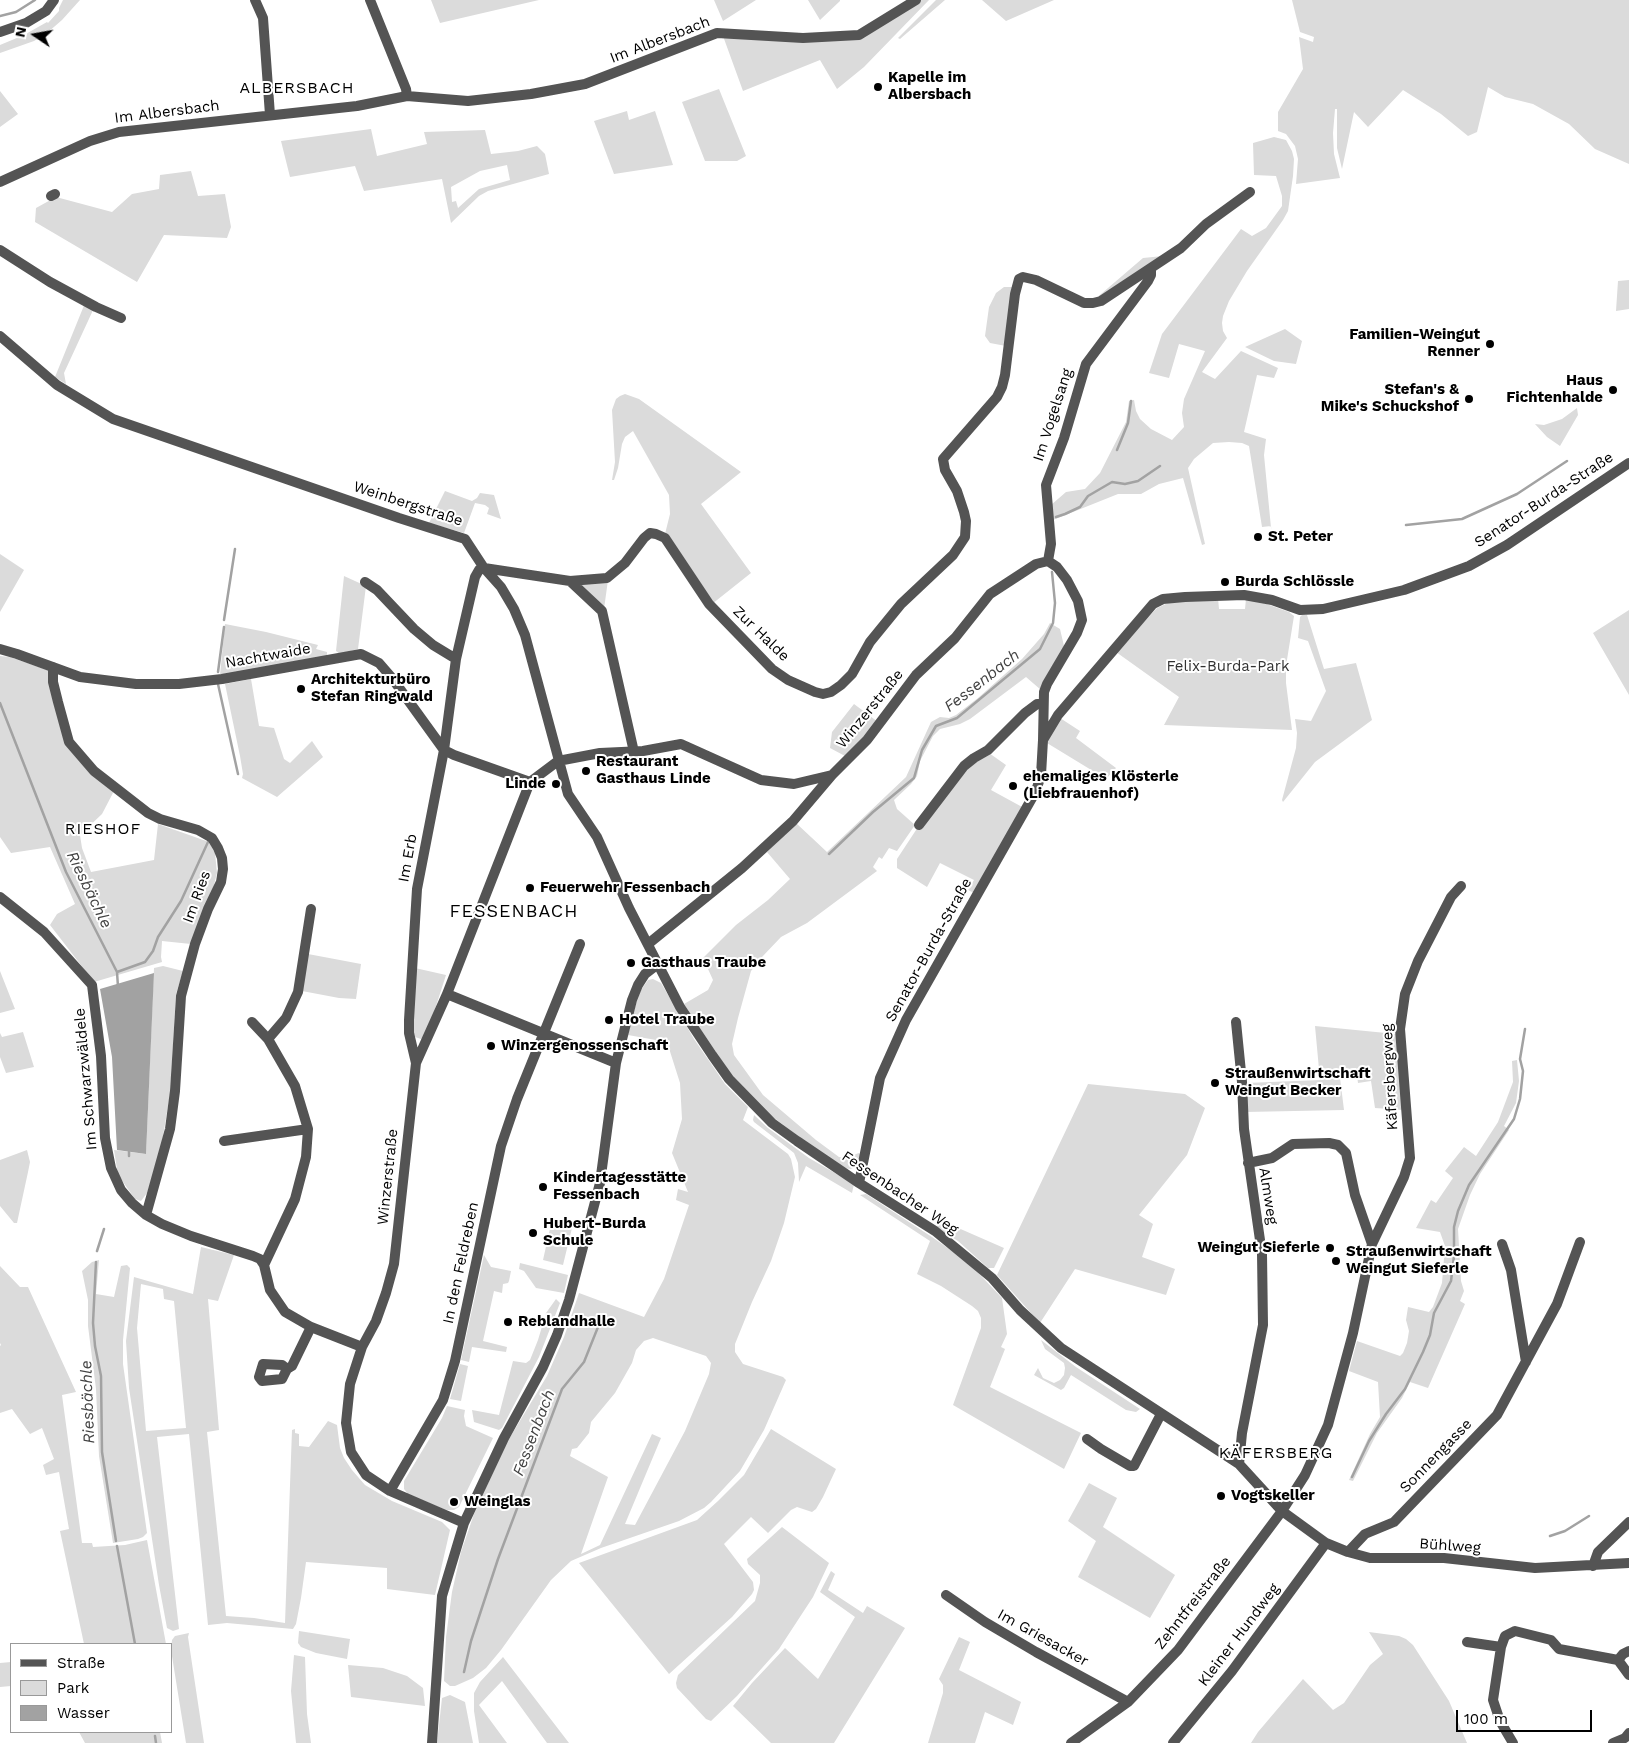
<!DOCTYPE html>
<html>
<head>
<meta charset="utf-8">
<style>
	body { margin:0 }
	#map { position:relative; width:1629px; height:1743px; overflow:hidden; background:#fff; font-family:"Work Sans",sans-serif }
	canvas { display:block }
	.legend { position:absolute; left:10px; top:1643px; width:162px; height:90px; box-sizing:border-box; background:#fff; border:1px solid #999; margin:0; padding:6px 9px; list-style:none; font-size:15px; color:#000 }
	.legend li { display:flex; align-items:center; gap:10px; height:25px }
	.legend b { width:25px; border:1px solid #999 }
	.north { position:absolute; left:10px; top:10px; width:50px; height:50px; -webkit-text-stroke:4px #fff; paint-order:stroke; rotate:282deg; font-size:14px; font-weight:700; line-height:20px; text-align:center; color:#000 }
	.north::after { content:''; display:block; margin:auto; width:18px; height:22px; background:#000; clip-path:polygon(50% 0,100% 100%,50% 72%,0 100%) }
	.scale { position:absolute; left:1456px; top:1710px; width:136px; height:22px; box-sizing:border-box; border:2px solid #000; border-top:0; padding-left:6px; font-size:15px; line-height:18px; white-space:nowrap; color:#000; -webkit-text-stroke:4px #fff; paint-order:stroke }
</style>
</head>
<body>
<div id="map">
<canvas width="1629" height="1743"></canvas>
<ul class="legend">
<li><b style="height:6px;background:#545454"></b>Straße</li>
<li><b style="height:14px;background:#dbdbdb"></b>Park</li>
<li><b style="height:14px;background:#a2a2a2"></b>Wasser</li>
</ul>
<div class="north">N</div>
<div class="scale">100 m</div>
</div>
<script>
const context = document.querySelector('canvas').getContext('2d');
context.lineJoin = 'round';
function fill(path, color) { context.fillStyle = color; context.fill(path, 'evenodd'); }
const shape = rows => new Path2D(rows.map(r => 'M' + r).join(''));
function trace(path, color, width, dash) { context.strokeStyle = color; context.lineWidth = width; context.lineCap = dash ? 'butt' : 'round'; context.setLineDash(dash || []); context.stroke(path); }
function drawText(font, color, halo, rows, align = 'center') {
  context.font = font + ' "Work Sans",sans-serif'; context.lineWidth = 4; context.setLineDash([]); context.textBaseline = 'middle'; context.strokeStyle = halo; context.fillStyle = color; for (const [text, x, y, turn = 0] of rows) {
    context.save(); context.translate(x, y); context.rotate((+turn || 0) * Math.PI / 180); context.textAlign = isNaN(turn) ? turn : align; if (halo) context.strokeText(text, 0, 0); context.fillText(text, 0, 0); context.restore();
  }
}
const green = shape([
	[63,0,80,0,62,20,47,33,34,41,0,53,0,45,24,35,47,22,48,23,59,11,59,8],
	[431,0,539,0,440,23],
	[714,0,756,0,723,21],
	[808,0,840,0,840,1,820,20],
	[921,0,929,0,864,67,837,89,820,60,743,91,723,36,860,37],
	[936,0,945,0,900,39,898,38],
	[982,0,1054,0,1006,21],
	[1292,0,1629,0,1629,164,1595,149,1569,124,1533,104,1505,97,1488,87,1477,132,1468,136,1441,114,1403,90,1368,127,1354,112,1342,169,1337,148,1337,109,1335,109,1333,133,1334,154,1340,178,1296,184,1298,159,1295,146,1286,134,1278,131,1278,112,1303,69,1299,37,1313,42,1314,37,1300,32],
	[719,89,746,156,737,161,705,161,682,102],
	[0,91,18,114,0,127],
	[627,111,629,120,655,111,673,165,614,174,594,121],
	[371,129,377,156,427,144,424,132,485,130,491,154,518,151,537,146,545,154,549,174,488,191,479,196,451,223,442,179,364,191,355,166,290,177,281,141],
	[507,165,510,180,479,189,458,208,456,201,452,202,451,187,480,171],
	[1274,137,1286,140,1292,151,1294,159,1293,176,1288,211,1283,220,1247,271,1229,301,1223,316,1222,323,1223,331,1227,338,1202,372,1215,379,1241,351,1278,368,1274,378,1257,375,1244,432,1266,439,1264,455,1272,538,1271,526,1262,527,1249,446,1242,443,1229,442,1213,443,1194,459,1188,468,1205,544,1202,545,1183,478,1159,484,1141,494,1118,494,1053,520,1051,505,1066,492,1085,489,1100,473,1126,422,1129,401,1134,400,1136,411,1140,419,1151,429,1172,440,1184,427,1182,413,1184,399,1205,351,1179,344,1169,378,1149,373,1162,334,1241,229,1252,236,1266,228,1282,206,1282,196,1276,176,1254,175,1253,143],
	[191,171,198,196,225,194,231,227,227,238,164,235,137,282,35,222,36,208,56,197,112,212,132,194,159,189,160,175],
	[1163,256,1094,300,1143,258],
	[1629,280,1629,309,1616,311,1618,281],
	[1004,287,1013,287,1006,346,990,343,985,336,989,307,996,293],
	[85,303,94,308,64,373,66,384,55,377],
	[1285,329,1302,341,1296,364,1274,361,1245,347],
	[625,394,639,399,741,472,701,504,751,573,712,604,665,534,670,514,669,495,633,431,625,437,622,444,618,468,614,480,612,480,615,462,612,410,616,399,620,396],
	[1577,408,1578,415,1560,446,1547,437,1535,424,1544,425,1562,419],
	[445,491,472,501,477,498,480,493,494,495,501,519,487,514,489,508,485,505,475,503,464,533,429,523],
	[0,554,24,570,0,612],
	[344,576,366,586,358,649,340,654,336,651],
	[608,580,604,609,581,585],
	[1218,598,1219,609,1245,609,1246,599,1261,602,1289,612,1294,616,1286,666,1286,683,1292,730,1164,725,1179,697,1116,652,1157,608,1168,603],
	[1629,610,1629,695,1593,633],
	[1302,615,1307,615,1324,669,1356,663,1372,720,1315,762,1283,802,1282,800,1296,748,1297,733,1295,719,1311,721,1326,691,1308,641,1298,638,1300,617],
	[1050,623,1060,629,1064,646,1041,690,1026,677,970,719,960,724,940,729,933,736,920,761,917,776,911,784,894,800,897,809,915,825,897,851,889,848,882,859,879,857,873,867,877,871,807,923,781,937,762,957,751,971,738,1018,732,1044,734,1055,763,1095,816,1140,839,1157,844,1158,859,1153,861,1155,855,1167,851,1169,841,1168,766,1112,732,1076,684,1004,708,990,713,980,703,958,736,925,768,900,790,879,767,852,796,823,827,852,906,777,931,722,940,717,949,718,956,715,978,698,1022,659,1044,634],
	[225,624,266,632,318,645,316,649,327,652,327,656,220,675],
	[0,656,10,657,50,671,61,729,114,791,102,814,80,835,82,848,91,872,154,860,158,824,209,842,215,853,217,873,212,893,191,944,162,941,161,957,162,962,94,982,50,925,57,914,75,904,50,847,11,853,0,837],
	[251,679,259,726,274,728,284,759,290,763,312,741,323,757,277,797,242,778,243,774,240,756,225,684],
	[854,704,878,722,845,756,830,748,832,732],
	[1060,718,1080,731,1076,738,1116,768,1106,779,1047,743,1051,732],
	[989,753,1006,765,991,790,1024,808,974,893,968,890,974,880,940,863,927,887,897,868,897,859,918,827,962,772],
	[308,954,361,964,356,999,339,998,302,991],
	[163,966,183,971,176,994,170,1094,160,1154,147,1193,141,1201,135,1199,118,1175,114,1150,146,1154,154,968],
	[415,968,446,975,427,1034,421,1039,415,1037,411,1025],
	[0,971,15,1009,0,1013],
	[653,979,661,983,694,1039,725,1084,748,1107,743,1120,788,1154,791,1159,795,1177,784,1223,771,1261,752,1302,735,1344,735,1352,743,1364,783,1377,786,1380,764,1430,740,1471,711,1502,704,1508,679,1521,601,1548,571,1561,551,1580,501,1650,486,1668,473,1678,455,1686,450,1686,444,1681,446,1637,452,1592,461,1552,474,1514,506,1444,547,1376,564,1337,579,1293,644,1317,664,1279,689,1205,676,1200,678,1189,688,1192,672,1153,682,1119,680,1083,667,1042,628,1035,635,1007,641,990,648,980],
	[653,1338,706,1356,711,1363,709,1374,685,1431,635,1525,625,1524,661,1438,652,1434,600,1545,581,1554,608,1477,570,1456,572,1449,577,1448,589,1433,591,1422,615,1393,632,1363,636,1350,644,1341],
	[1315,1026,1396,1034,1403,1110,1375,1108,1371,1081,1358,1083,1356,1068,1339,1070,1344,1110,1245,1112,1246,1083,1320,1080],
	[23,1032,34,1067,6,1073,0,1057,0,1033,2,1037],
	[1517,1060,1519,1081,1516,1103,1504,1126,1509,1130,1480,1174,1470,1195,1458,1229,1461,1281,1464,1291,1460,1301,1465,1304,1428,1388,1410,1382,1402,1398,1377,1433,1353,1481,1349,1480,1370,1434,1380,1417,1378,1382,1349,1371,1357,1341,1400,1356,1403,1353,1407,1343,1409,1331,1406,1320,1408,1307,1429,1312,1433,1307,1442,1283,1445,1246,1440,1232,1416,1228,1431,1200,1436,1203,1453,1178,1445,1171,1464,1147,1476,1156,1498,1122,1513,1082,1512,1061],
	[1088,1084,1185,1094,1205,1108,1187,1155,1139,1215,1153,1224,1142,1257,1175,1269,1166,1295,1075,1269,1040,1323,997,1275],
	[754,1115,768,1128,809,1158,854,1184,852,1193,806,1166,799,1182,798,1163,794,1153,754,1122,753,1120],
	[27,1150,30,1162,28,1172,17,1223,14,1223,0,1206,0,1160],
	[866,1194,932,1237,969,1263,1002,1298,1007,1334,1001,1347,1005,1349,990,1387,1081,1433,1064,1469,953,1405,981,1328,981,1318,978,1311,972,1306,941,1286,917,1274,930,1241,860,1195],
	[940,1220,1004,1248,994,1268,988,1268,958,1241,937,1228],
	[551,1224,572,1228,563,1265,543,1260],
	[201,1247,234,1255,218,1301,208,1299,219,1430,207,1432,226,1616,254,1618,285,1623,292,1430,295,1429,295,1433,299,1434,299,1446,309,1447,328,1421,337,1425,340,1448,344,1458,352,1470,365,1485,392,1501,442,1522,450,1530,435,1595,387,1589,387,1568,306,1562,301,1598,296,1624,293,1629,227,1623,208,1625,189,1434,157,1437,179,1629,173,1631,167,1628,159,1585,129,1388,126,1341,134,1277,193,1294],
	[141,1284,163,1289,164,1299,174,1301,186,1428,146,1431,137,1328],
	[484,1255,491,1267,511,1271,509,1281,508,1283,503,1284,502,1293,494,1291,483,1341,507,1347,506,1352,472,1347,469,1362,461,1360],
	[99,1260,96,1294,114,1297,121,1266,127,1265,130,1268,123,1340,123,1364,147,1533,143,1537,138,1539,113,1543,99,1456,96,1389,88,1326,88,1300,82,1271,92,1262],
	[520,1263,568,1275,564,1293,536,1288,524,1271,519,1269],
	[0,1266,20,1287,28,1287,76,1392,62,1395,82,1543,92,1543,93,1547,125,1545,147,1540,166,1644,84,1644,60,1531,69,1529,59,1472,46,1475,43,1465,54,1459,42,1428,30,1434,12,1409,0,1413,0,1346,1,1345,0,1343],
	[556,1299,560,1303,539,1357,502,1428,499,1430,474,1422,472,1410,499,1415,513,1361,526,1363,530,1360,538,1340,546,1313],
	[1041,1340,1076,1367,1140,1409,1136,1412,1126,1410,1071,1375,1064,1388,1061,1390,1034,1375,1038,1368,1043,1378,1054,1383,1060,1380,1064,1375,1065,1368,1064,1363,1045,1349],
	[460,1364,468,1366,461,1401,450,1399],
	[447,1406,465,1410,464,1416,466,1426,493,1438,459,1507,454,1510,446,1510,408,1494,404,1489,404,1481,442,1418],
	[771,1429,836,1469,823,1497,816,1509,812,1512,797,1507,791,1510,768,1533,751,1517,724,1544,753,1582,754,1590,752,1594,732,1617,669,1674,579,1563,697,1520,718,1501,744,1475],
	[1089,1483,1117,1498,1103,1527,1175,1575,1150,1618,1078,1577,1096,1541,1068,1521],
	[782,1527,829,1563,813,1597,779,1649,737,1696,711,1721,706,1719,677,1688,676,1683,678,1675,755,1601,760,1583,760,1575,748,1564,747,1559],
	[831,1571,835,1574,828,1590,863,1613,867,1606,905,1628,834,1743,771,1743,733,1706,752,1683,785,1648,818,1679,855,1617,820,1592],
	[299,1631,350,1639,347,1659,316,1653,301,1647,298,1643],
	[1369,1632,1399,1636,1406,1639,1413,1645,1449,1701,1467,1743,1251,1743,1258,1732,1303,1679,1333,1710,1344,1703,1370,1665,1383,1654],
	[189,1633,188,1637,204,1743,186,1743,171,1650,172,1640,175,1636],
	[959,1637,970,1642,959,1670,1021,1702,1013,1725,985,1712,975,1743,928,1743,943,1693,943,1685,939,1679],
	[294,1655,305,1657,307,1714,311,1743,296,1743,291,1691],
	[503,1657,569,1743,547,1743,502,1681,479,1705,507,1743,479,1743,474,1711,474,1693,480,1682],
	[11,1662,11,1686,0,1687,0,1663],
	[348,1665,383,1668,407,1676,423,1688,425,1706,351,1697],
	[450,1695,465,1702,473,1743,437,1743,442,1698],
	[79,1732,160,1732,162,1743,85,1743]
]);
const water = shape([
	[154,973,146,1154,117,1150,112,1057,100,989]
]);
const stream = shape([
	[0,16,16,12,35,0],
	[1117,450,1128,423,1131,401],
	[1056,517,1065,514,1080,507,1088,496,1112,482,1125,484,1138,481,1160,466],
	[1406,525,1462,519,1517,494,1567,461],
	[224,620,235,549],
	[218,672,224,627],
	[218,684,238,774],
	[0,703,66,872,117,972,118,987],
	[829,854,873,812,914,778,922,750,936,726,957,718,1040,649,1053,623,1055,603,1052,572],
	[117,972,145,962,153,951,158,937,181,901,208,842],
	[129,1150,129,1156],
	[97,1251,104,1229],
	[96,1262,93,1323,95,1346,101,1376,102,1452,116,1541],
	[1352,1477,1369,1441,1386,1414,1405,1389,1423,1352,1430,1335,1434,1313,1451,1281,1454,1256,1454,1227,1458,1211,1469,1185,1514,1119,1520,1099,1523,1071,1520,1059,1525,1029],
	[1550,1536,1565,1531,1589,1516],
	[117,1546,135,1644],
	[464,1672,471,1641,498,1559,562,1389,584,1362,600,1322],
	[155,1736,156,1743]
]);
const minor = shape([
	[255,0,263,18,270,115],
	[370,0,406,89,407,96],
	[0,32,26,23,46,11,54,0],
	[0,182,90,141,119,132,357,106,407,96,468,101,531,94,585,84,717,33,803,38,859,35,916,0],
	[51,196,55,194],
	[0,250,50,282,96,307,121,318],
	[0,336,57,385,113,419,399,518,465,539,484,568,501,587,514,609,525,635,568,794,597,837,629,908,680,1007,712,1055,729,1079,772,1123,797,1141,859,1183,935,1231,992,1278,1020,1310,1061,1348,1239,1464,1282,1511,1326,1543,1348,1552,1370,1558,1444,1558,1535,1568,1629,1563],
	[1048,561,1051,544,1046,485,1064,438,1086,364,1148,281,1151,275,1151,269],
	[570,581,602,611,634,752],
	[365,582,377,590,414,629,433,645,456,659],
	[0,649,17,654,80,677,136,684,179,684,222,679,361,654,379,663,392,678,444,750,454,755,530,782],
	[53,667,53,682,58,702,69,742,94,771,148,813,160,819,198,830,212,838,218,848,222,858,223,869,221,882,208,909,195,944,181,996,175,1091,170,1129,146,1215],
	[919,825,964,766,974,758,988,750,1025,713,1037,704,1043,704],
	[0,897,44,932,92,985,101,1056,105,1138,111,1168,121,1190,132,1203,146,1215,162,1224,191,1236,253,1256,260,1259,264,1265],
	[648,944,742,868,793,821,832,775,867,740,916,675,955,638,990,594,1036,564,1048,561,1057,567,1067,580,1078,601,1082,620,1077,633,1047,684,1044,692,1043,740],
	[447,994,616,1063],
	[252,1022,268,1039,295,1086,308,1129,306,1157,295,1199,264,1265,270,1290,285,1312,311,1327,362,1347],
	[1236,1022,1242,1082,1244,1129,1262,1254,1263,1325,1242,1433,1239,1464],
	[268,1039,286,1018,298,992,311,909],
	[416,1063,409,1033,409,1020,417,889,444,750,456,659,475,577,479,570,484,568,570,581,607,578,625,563,644,538,650,533,656,534,665,538,709,604,772,669,788,680,815,692,823,694,831,692,841,685,852,674,870,642,901,604,953,555,965,537,966,521,964,512,957,491,945,470,943,459,997,397,1002,387,1005,375,1015,294,1019,279,1023,277,1036,280,1084,303,1093,303,1101,301,1181,248,1206,224,1250,192],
	[224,1141,308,1129],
	[1248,1163,1272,1158,1293,1144,1329,1143,1338,1145,1346,1153,1355,1195,1372,1244],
	[859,1183,880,1078,906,1020,1036,791,1041,775,1043,740,1058,715,1153,604,1163,599,1185,597,1244,595,1272,600,1300,610,1323,609,1404,590,1469,566,1507,545,1629,463],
	[1502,1244,1511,1270,1526,1362],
	[287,1369,282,1365,263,1364,259,1377,262,1381,282,1379,287,1369,292,1366,311,1327],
	[1087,1439,1101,1449,1130,1466,1134,1466,1161,1414],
	[390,1491,443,1400,455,1361,501,1146,517,1099,580,944],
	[464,1523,390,1491,366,1475,351,1452,346,1423,350,1384,362,1347,376,1321,386,1293,394,1264,416,1063,447,994,530,782,558,761,600,753,643,751,681,744,761,780,794,784,832,775],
	[1348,1552,1365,1534,1394,1522,1497,1415,1557,1304,1580,1242],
	[1593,1566,1598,1552,1629,1522],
	[946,1595,985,1622,1036,1652,1128,1702],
	[1467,1642,1501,1647],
	[1618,1660,1623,1654,1629,1651],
	[432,1743,442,1596,464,1523,504,1438,543,1367,557,1335,569,1300,600,1183,616,1063,632,1000,638,985,645,974,658,964],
	[1071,1743,1128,1702,1178,1650,1282,1511,1305,1475,1328,1425,1353,1333,1372,1244,1404,1177,1410,1158,1400,1029,1405,994,1418,961,1451,897,1461,886],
	[1173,1743,1232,1671,1326,1543],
	[1513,1743,1500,1721,1493,1700,1501,1647,1505,1636,1515,1631,1551,1640,1559,1649,1618,1660,1629,1675],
	[1613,1743,1625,1738,1629,1733]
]);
const markers = [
	[878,87,5,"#000"],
	[1490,344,5,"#000"],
	[1613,390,5,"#000"],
	[1469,399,5,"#000"],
	[1258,537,5,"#000"],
	[1225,582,5,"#000"],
	[301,689,5,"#000"],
	[586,771,5,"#000"],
	[556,784,5,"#000"],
	[1013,786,5,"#000"],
	[530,888,5,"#000"],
	[631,963,5,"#000"],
	[609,1020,5,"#000"],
	[491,1046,5,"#000"],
	[1215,1083,5,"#000"],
	[543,1187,5,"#000"],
	[533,1233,5,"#000"],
	[1330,1248,5,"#000"],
	[1336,1261,5,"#000"],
	[508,1322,5,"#000"],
	[1221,1496,5,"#000"],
	[454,1502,5,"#000"]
];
const streetNames = [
	["Im Albersbach",660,40,-21],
	["Im Albersbach",167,112,-7],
	["Im Vogelsang",1053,415,-72],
	["Senator-Burda-Straße",1544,500,-33],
	["Weinbergstraße",408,504,18],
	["Zur Halde",761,634,44],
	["Nachtwaide",268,656,-10],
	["Winzerstraße",870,709,-51],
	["Im Erb",408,858,-80],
	["Im Ries",197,897,-70],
	["Senator-Burda-Straße",929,950,-61],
	["Käfersbergweg",1390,1077,-93],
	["Im Schwarzwäldele",86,1079,-95],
	["Winzerstraße",388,1177,-84],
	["Fessenbacher Weg",900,1193,34],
	["Almweg",1268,1196,81],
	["In den Feldreben",461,1263,-78],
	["Sonnengasse",1436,1456,-46],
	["Bühlweg",1450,1546,4],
	["Zehntfreistraße",1193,1603,-52],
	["Kleiner Hundweg",1239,1635,-53],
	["Im Griesacker",1043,1638,29]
];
const poiNames = [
	["Kapelle im",888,78],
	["Albersbach",888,95],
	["Familien-Weingut",1480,335,"right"],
	["Renner",1480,352,"right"],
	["Haus",1603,381,"right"],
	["Fichtenhalde",1603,398,"right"],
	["Stefan's &",1459,390,"right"],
	["Mike's Schuckshof",1459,407,"right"],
	["St. Peter",1268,537],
	["Burda Schlössle",1235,582],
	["Architekturbüro",311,680],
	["Stefan Ringwald",311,697],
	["Restaurant",596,762],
	["Gasthaus Linde",596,779],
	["ehemaliges Klösterle",1023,777],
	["(Liebfrauenhof)",1023,794],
	["Linde",546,784,"right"],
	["Feuerwehr Fessenbach",540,888],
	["Gasthaus Traube",641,963],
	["Hotel Traube",619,1020],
	["Winzergenossenschaft",501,1046],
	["Straußenwirtschaft",1225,1074],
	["Weingut Becker",1225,1091],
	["Kindertagesstätte",553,1178],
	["Fessenbach",553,1195],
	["Hubert-Burda",543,1224],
	["Schule",543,1241],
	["Weingut Sieferle",1320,1248,"right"],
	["Straußenwirtschaft",1346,1252],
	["Weingut Sieferle",1346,1269],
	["Reblandhalle",518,1322],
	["Vogtskeller",1231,1496],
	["Weinglas",464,1502]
];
const parkNames = [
	["Felix-Burda-Park",1228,667]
];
const neighbourhoodNames = [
	["ALBERSBACH",297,88],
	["RIESHOF",103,829],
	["KÄFERSBERG",1276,1453]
];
const waterNames = [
	["Fessenbach",982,681,-38],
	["Riesbächle",89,890,64],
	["Riesbächle",88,1402,-92],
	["Fessenbach",534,1433,-69]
];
const quarterNames = [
	["FESSENBACH",514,912]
];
fill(green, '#dbdbdb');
fill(water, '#a2a2a2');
trace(stream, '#a2a2a2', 2.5);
trace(minor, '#545454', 10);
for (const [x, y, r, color] of markers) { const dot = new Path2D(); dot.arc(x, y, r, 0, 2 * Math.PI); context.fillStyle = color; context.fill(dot); trace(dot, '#fff', 2); }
drawText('15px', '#000', '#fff', streetNames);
drawText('bold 15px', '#000', '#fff', poiNames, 'left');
drawText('15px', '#323232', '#fff', parkNames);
context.letterSpacing = '1px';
drawText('16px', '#000', '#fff', neighbourhoodNames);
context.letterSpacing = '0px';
drawText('italic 16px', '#434343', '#fff', waterNames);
context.letterSpacing = '1px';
drawText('18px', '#000', '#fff', quarterNames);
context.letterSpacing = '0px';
</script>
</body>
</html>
